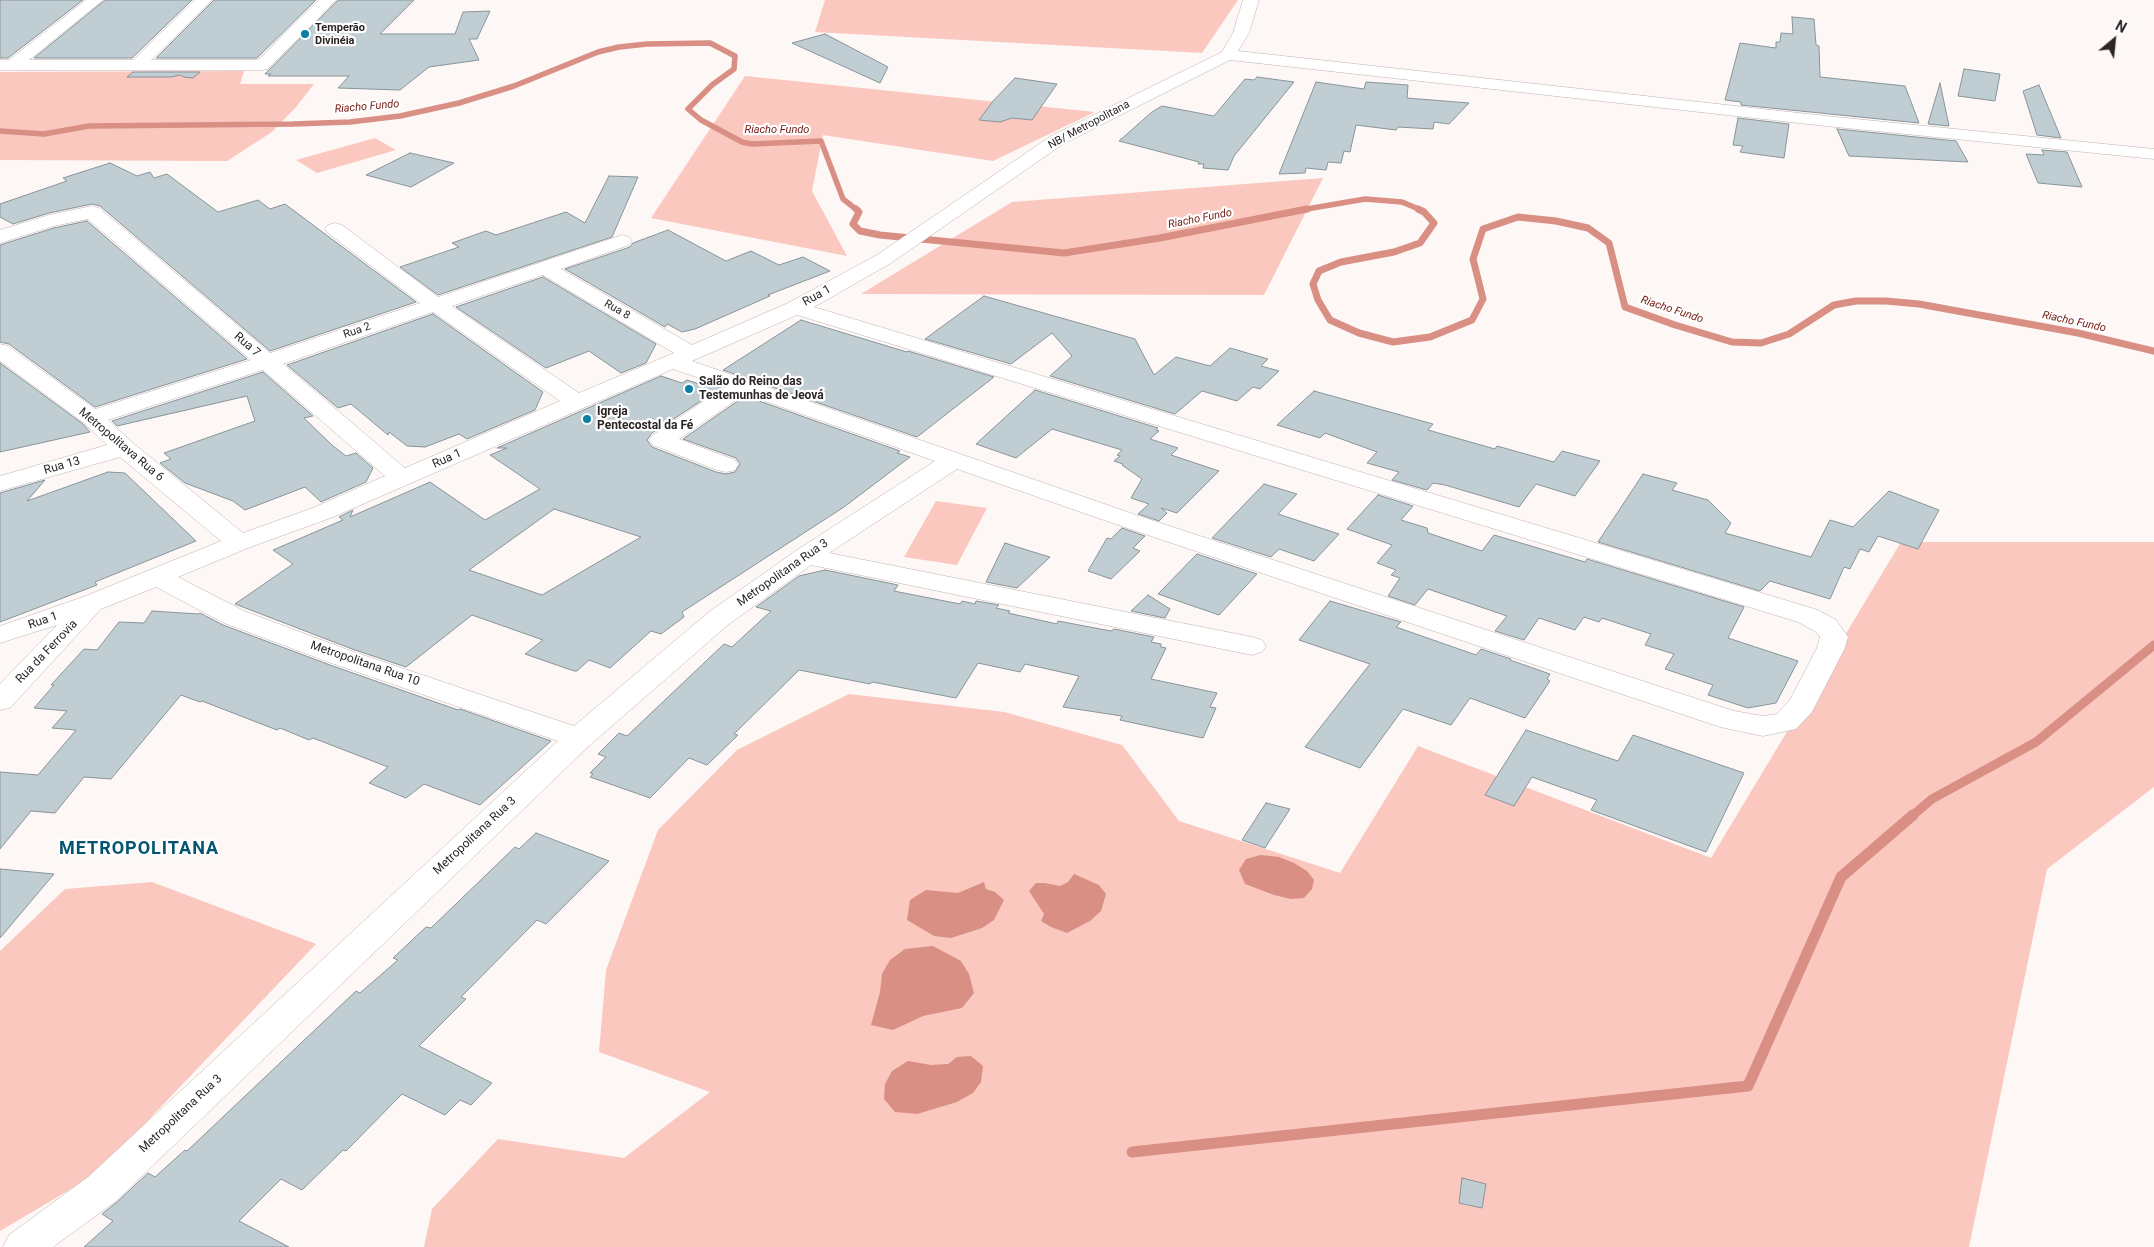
<!DOCTYPE html>
<html>
<head>
<meta charset="utf-8">
<style>
	body { margin:0 }
	#map { position:relative; width:2154px; height:1247px; overflow:hidden; background:#fdf7f6; font-family:Roboto,sans-serif }
	canvas { display:block }
	.north { position:absolute; left:2089px; top:15px; width:50px; height:50px; -webkit-text-stroke:4px #fff; paint-order:stroke; rotate:28deg; font-size:14px; font-weight:700; line-height:20px; text-align:center; color:#2b2525 }
	.north::after { content:''; display:block; margin:auto; width:18px; height:22px; background:#2b2525; clip-path:polygon(50% 0,100% 100%,50% 72%,0 100%) }
</style>
</head>
<body>
<div id="map">
<canvas width="2154" height="1247"></canvas>
<div class="north">N</div>
</div>
<script>
const context = document.querySelector('canvas').getContext('2d');
context.lineJoin = 'round';
function fill(path, color) { context.fillStyle = color; context.fill(path, 'evenodd'); }
const shape = rows => new Path2D(rows.map(r => 'M' + r).join(''));
function trace(path, color, width, dash) { context.strokeStyle = color; context.lineWidth = width; context.lineCap = dash ? 'butt' : 'round'; context.setLineDash(dash || []); context.stroke(path); }
function drawText(font, color, halo, rows, align = 'center') {
  context.font = font + ' Roboto,sans-serif'; context.lineWidth = 4.5; context.setLineDash([]); context.textBaseline = 'middle'; context.strokeStyle = halo; context.fillStyle = color; for (const [text, x, y, turn = 0] of rows) {
    context.save(); context.translate(x, y); context.rotate((+turn || 0) * Math.PI / 180); context.textAlign = isNaN(turn) ? turn : align; if (halo) context.strokeText(text, 0, 0); context.fillText(text, 0, 0); context.restore();
  }
}
const green = shape([
	[825,0,1238,0,1202,53,815,32],
	[244,71,240,84,314,84,296,107,272,132,227,161,0,160,0,72],
	[745,76,1095,112,993,161,823,135,812,191,847,256,651,218],
	[375,138,396,150,317,173,296,160],
	[1323,178,1264,295,861,294,1012,202],
	[936,501,987,508,957,565,904,557],
	[1901,542,2154,542,2154,787,2047,869,1969,1247,424,1247,432,1209,498,1139,624,1158,710,1092,599,1052,606,970,658,830,737,750,849,694,1004,712,1122,745,1179,821,1340,873,1418,746,1711,858],
	[152,882,316,944,98,1173,0,1231,0,951,65,889]
]);
const water = shape([
	[1261,855,1279,857,1294,863,1307,871,1314,880,1312,889,1304,898,1291,899,1274,895,1245,884,1239,870,1246,859],
	[1074,874,1099,885,1106,894,1101,911,1090,921,1067,933,1051,927,1041,921,1044,914,1029,891,1036,883,1045,883,1060,886,1068,882],
	[984,882,986,889,995,892,1004,900,994,920,982,928,951,938,934,936,907,920,910,900,926,890,958,893],
	[933,946,961,961,969,974,974,993,962,1008,923,1016,893,1030,871,1025,880,992,882,974,890,960,905,949],
	[971,1056,983,1066,981,1082,973,1093,957,1102,917,1114,895,1112,884,1099,885,1084,892,1071,908,1061,931,1065,948,1064,957,1057]
]);
const streamFar3 = shape([
	[0,131,44,134,89,126,293,124,350,122,400,116,459,103,514,86,598,52,619,47,647,44,710,43,735,56,734,69,712,85,688,109,701,120,742,142,752,144,821,141,843,199,857,210],
	[1301,210,1365,199,1402,202,1421,210]
]);
const streamFar2 = shape([
	[856,209,859,212,853,224,860,231,880,235,1064,253,1160,238,1307,209],
	[1418,209,1424,212,1434,223,1420,243,1394,252,1341,262,1319,271,1313,284,1318,300,1330,320,1359,333,1393,342,1430,337,1472,320,1483,299,1473,259,1483,229,1518,217,1556,221,1588,228,1609,243,1625,307,1675,325,1732,342,1761,343,1789,334,1834,305,1856,301,1886,301,1919,304,2078,333,2154,351]
]);
const streamFar1 = shape([
	[1912,816,1932,799,2036,742,2154,645]
]);
const stream = shape([
	[1132,1152,1748,1086,1841,877,1913,815]
]);
const building = shape([
	[0,0,83,0,8,58,0,58,0,0],
	[105,0,192,0,132,58,34,58,105,0],
	[214,0,316,0,257,58,156,58,214,0],
	[338,0,414,0,380,34,455,34,463,12,490,11,477,39,469,39,479,60,429,67,400,90,338,88,349,76,268,76,271,74,265,74,338,0],
	[1792,17,1814,19,1816,45,1819,46,1820,77,1905,86,1919,123,1741,105,1741,102,1725,100,1740,43,1776,48,1776,42,1780,42,1781,33,1793,34,1792,17],
	[825,34,888,67,880,83,792,43,825,34],
	[1964,69,2000,74,1995,101,1958,96,1964,69],
	[133,72,200,72,193,78,184,77,180,75,171,77,127,77,133,72],
	[1257,77,1294,82,1234,156,1228,170,1203,168,1204,164,1198,164,1199,162,1119,141,1152,112,1162,106,1214,116,1245,79,1254,80,1257,77],
	[1015,78,1057,84,1032,120,1012,118,1000,122,979,120,993,101,1015,78],
	[1316,82,1364,89,1366,82,1408,85,1407,98,1469,103,1449,124,1434,122,1433,129,1398,127,1396,130,1356,125,1350,152,1344,151,1341,163,1328,162,1326,170,1306,168,1305,173,1279,174,1316,82],
	[1940,83,1949,126,1928,124,1940,83],
	[2039,85,2061,138,2037,135,2023,91,2039,85],
	[1738,118,1789,124,1784,158,1740,152,1743,146,1733,145,1738,118],
	[1837,129,1956,141,1968,162,1849,156,1837,129],
	[2042,150,2067,152,2082,187,2038,183,2026,154,2044,155,2042,150],
	[410,153,454,163,411,187,366,175,410,153],
	[110,163,137,176,150,172,154,178,167,174,218,212,258,200,270,209,285,204,416,302,270,351,100,206,92,204,49,213,13,224,0,217,0,204,67,181,63,178,110,163],
	[609,176,638,177,612,237,438,295,400,267,459,247,452,243,486,231,496,235,566,212,585,223,609,176],
	[87,221,247,359,95,407,9,344,0,342,0,245,54,228,87,221],
	[668,230,726,261,751,251,779,265,803,257,830,271,768,295,770,296,695,329,682,332,667,324,665,327,565,269,630,247,633,243,668,230],
	[543,277,656,344,646,363,621,373,589,351,546,368,456,307,543,277],
	[984,296,1135,339,1154,375,1176,357,1210,366,1230,348,1268,359,1261,366,1279,371,1260,389,1253,387,1237,401,1202,391,1175,414,1050,376,1072,356,1052,333,1011,364,925,339,984,296],
	[433,314,543,392,535,410,467,439,459,434,425,447,407,446,389,432,388,435,351,404,338,408,287,365,433,314],
	[801,320,907,352,908,351,994,377,917,437,723,370,801,320],
	[0,363,83,424,90,432,0,452,0,363],
	[263,372,313,416,304,418,333,446,346,456,356,453,373,468,366,482,321,502,305,487,245,510,233,501,185,483,160,463,171,459,164,453,255,421,247,396,117,426,112,421,263,372],
	[661,376,682,383,687,380,699,384,704,382,721,388,652,433,647,440,652,447,716,472,726,474,735,472,740,464,736,458,683,439,745,396,900,451,897,453,910,457,844,507,682,612,684,617,661,634,651,631,610,668,589,660,577,671,574,671,525,654,543,640,472,615,406,667,352,649,235,604,293,564,273,550,343,520,339,517,353,510,350,517,430,482,485,520,540,489,490,455,507,448,497,448,661,376],
	[554,509,641,537,542,595,469,570,554,509],
	[1035,390,1158,428,1156,430,1159,431,1150,439,1178,448,1171,455,1219,471,1177,513,1161,508,1167,513,1159,521,1138,514,1149,504,1131,498,1142,479,1122,465,1123,464,1114,461,1120,456,1117,455,1122,450,1052,429,1016,458,976,444,1035,390],
	[1314,391,1433,424,1428,430,1495,449,1497,446,1554,462,1562,451,1600,461,1575,496,1536,484,1519,507,1445,485,1433,483,1427,490,1392,480,1399,472,1367,463,1377,452,1325,433,1320,438,1277,425,1314,391],
	[108,472,125,473,196,541,95,582,97,585,0,622,0,493,45,480,27,501,108,472],
	[1643,474,1677,483,1672,490,1708,500,1731,523,1725,533,1811,557,1830,520,1853,527,1889,491,1939,510,1918,549,1878,536,1869,552,1860,549,1850,569,1844,567,1830,599,1770,581,1760,591,1598,542,1643,474],
	[1264,484,1297,494,1278,514,1339,534,1314,561,1279,549,1271,557,1212,538,1264,484],
	[1378,495,1413,506,1401,520,1427,528,1428,533,1482,551,1494,535,1585,562,1587,559,1744,607,1728,638,1798,661,1776,703,1748,708,1708,695,1713,685,1665,669,1674,654,1645,645,1651,634,1602,618,1599,622,1584,617,1575,630,1539,618,1524,640,1495,631,1507,616,1428,589,1415,605,1388,596,1400,578,1391,575,1396,570,1377,563,1392,545,1347,529,1378,495],
	[1122,528,1145,536,1133,548,1140,551,1111,579,1088,571,1107,538,1111,539,1122,528],
	[1005,543,1030,551,1050,557,1017,588,986,582,1005,543],
	[1197,554,1257,574,1219,615,1158,594,1197,554],
	[825,570,898,585,894,591,960,604,962,601,975,604,976,601,999,605,996,608,1010,611,1008,613,1057,624,1058,621,1111,631,1114,629,1154,637,1151,642,1161,644,1161,647,1166,648,1151,679,1217,693,1210,707,1216,708,1203,738,1120,720,1122,716,1063,707,1079,676,1025,664,1020,672,978,663,956,698,872,682,870,684,799,670,734,734,738,735,707,765,689,758,650,798,590,777,593,774,590,773,606,757,598,754,619,733,627,736,724,644,732,647,771,611,756,607,799,576,825,570],
	[1148,595,1170,609,1165,618,1131,611,1148,595],
	[1330,601,1401,622,1396,627,1476,655,1481,649,1511,659,1510,660,1550,674,1547,679,1550,681,1525,718,1470,698,1451,725,1403,709,1360,768,1305,747,1370,664,1299,640,1330,601],
	[152,611,198,614,200,613,223,625,330,665,458,710,460,709,551,741,480,805,424,784,406,798,369,783,388,767,313,738,309,740,280,728,277,730,202,701,200,702,181,695,111,779,84,777,55,813,31,811,0,849,0,772,38,775,76,730,52,728,67,711,34,708,54,685,51,685,84,649,97,650,119,622,144,623,152,611],
	[1526,730,1618,761,1633,735,1744,773,1706,852,1591,810,1597,800,1532,777,1514,806,1485,795,1526,730],
	[1266,803,1290,809,1265,848,1242,840,1266,803],
	[536,833,609,861,546,924,537,920,461,997,466,999,419,1046,492,1083,471,1105,460,1100,445,1115,402,1094,346,1151,343,1150,302,1190,281,1179,239,1221,289,1247,84,1247,113,1221,102,1214,117,1202,148,1173,155,1177,185,1150,187,1151,356,991,360,993,398,960,393,958,426,927,431,928,515,847,519,849,536,833],
	[0,869,54,874,0,938,0,869],
	[1462,1178,1486,1184,1482,1208,1459,1203,1462,1178]
]);
const minor = shape([
	[86,0,103,0,29,60,133,60,195,0,212,0,151,60,258,60,319,0,336,0,268,69,262,70,0,70,0,60,9,60,86,0],
	[1243,0,1259,0,1249,33,1238,51,1826,116,2154,149,2154,159,1826,126,1230,60,1063,144,891,263,814,307,1818,610,1836,620,1848,637,1845,648,1812,712,1796,729,1763,736,1720,727,1124,527,957,469,829,553,1252,637,1262,640,1266,646,1262,652,1252,655,811,565,729,624,590,745,116,1201,53,1247,3,1247,9,1235,88,1177,558,741,331,663,224,623,156,587,101,609,10,708,0,710,0,684,57,625,0,643,0,626,83,597,221,541,120,457,0,491,0,476,107,445,84,423,0,361,0,344,8,346,95,409,251,360,88,219,54,226,0,243,0,230,49,215,92,206,99,208,270,353,420,303,328,233,325,229,328,225,335,223,342,225,438,297,622,235,629,237,632,241,629,245,561,269,692,345,788,303,877,255,1051,136,1222,52,1233,33,1243,0],
	[543,275,674,353,579,393,452,306,543,275],
	[433,312,560,401,405,468,283,364,433,312],
	[797,315,1798,622,1816,632,1820,637,1817,648,1790,700,1777,714,1763,716,1734,711,1142,517,692,361,797,315],
	[673,369,725,387,653,435,649,440,653,445,717,470,726,472,735,470,738,465,735,460,679,439,745,394,935,461,797,550,709,612,574,726,351,651,244,611,178,577,248,548,333,517,673,369],
	[263,370,385,476,315,507,243,533,133,443,108,420,263,370]
]);
const markers = [
	[305,34,5,"#0980a6"],
	[689,389,5,"#0980a6"],
	[587,419,5,"#0980a6"]
];
const farPoinames = [
	["Temperão",315,28],
	["Divinéia",315,41]
];
const farWaternames = [
	["Riacho Fundo",367,107,-5],
	["Riacho Fundo",777,130],
	["Riacho Fundo",1200,219,-11],
	["Riacho Fundo",1672,310,18],
	["Riacho Fundo",2074,322,12]
];
const farStreetnames = [
	["NB/ Metropolitana",1089,125,-28],
	["Rua 8",617,310,30],
	["Rua 2",357,331,-19]
];
const streetNames = [
	["Rua 1",817,296,-29],
	["Rua 7",247,345,41],
	["Metropolitava Rua 6",121,445,40],
	["Rua 1",447,459,-24],
	["Rua 13",62,466,-16],
	["Metropolitana Rua 3",783,573,-35],
	["Rua 1",43,621,-19],
	["Rua da Ferrovia",47,652,-46],
	["Metropolitana Rua 10",365,664,19],
	["Metropolitana Rua 3",475,836,-43],
	["Metropolitana Rua 3",181,1114,-43]
];
const poiNames = [
	["Salão do Reino das",699,382],
	["Testemunhas de Jeová",699,396],
	["Igreja",597,412],
	["Pentecostal da Fé",597,426]
];
const districtNames = [
	["METROPOLITANA",139,849]
];
fill(green, '#fac8bf');
fill(water, '#d98f84');
trace(streamFar3, '#d98f84', 5.5);
trace(streamFar2, '#d98f84', 7);
trace(streamFar1, '#d98f84', 9);
trace(stream, '#d98f84', 11);
fill(building, '#c0ced4');
trace(building, '#88949a', 1);
trace(minor, '#bfb1af', 1);
fill(minor, '#fff');
for (const [x, y, r, color] of markers) { const dot = new Path2D(); dot.arc(x, y, r, 0, 2 * Math.PI); context.fillStyle = color; context.fill(dot); trace(dot, '#fff', 2); }
drawText('bold 11px', '#2b2525', '#fff', farPoinames, 'left');
drawText('italic 11px', '#772119', '#fff', farWaternames);
drawText('11px', '#2b2525', '#fff', farStreetnames);
drawText('12px', '#2b2525', '#fff', streetNames);
drawText('bold 12px', '#2b2525', '#fff', poiNames, 'left');
context.letterSpacing = '1px';
drawText('bold 18px', '#05546f', '#fff', districtNames);
context.letterSpacing = '0px';
</script>
</body>
</html>
